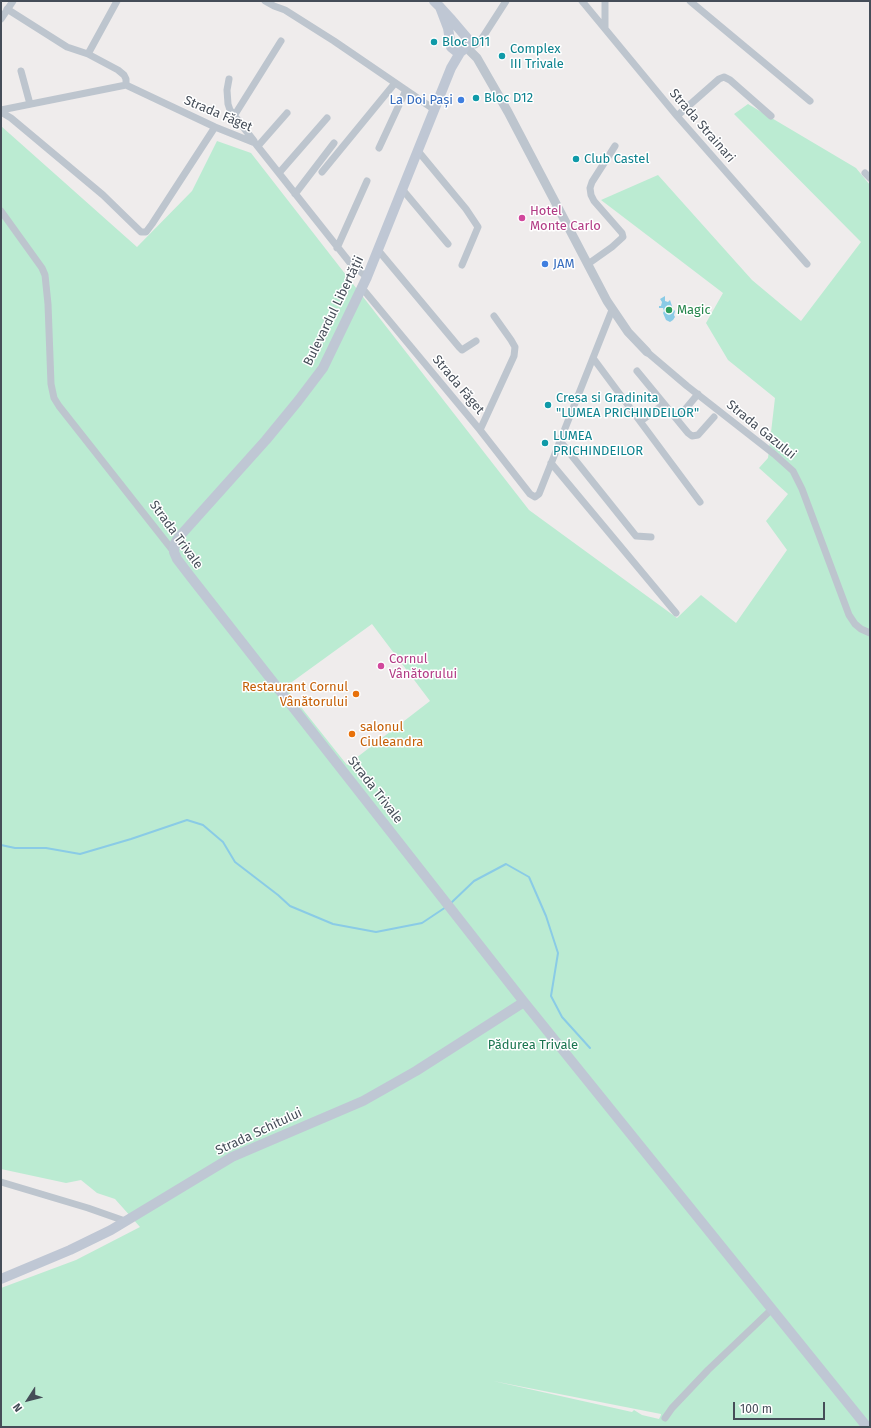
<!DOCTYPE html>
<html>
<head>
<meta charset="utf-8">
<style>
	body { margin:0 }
	#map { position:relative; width:871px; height:1428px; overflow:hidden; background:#efecec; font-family:"Fira Sans",sans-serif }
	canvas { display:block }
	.frame { position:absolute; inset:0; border:2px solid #454d58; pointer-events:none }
	.north { position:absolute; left:8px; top:1380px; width:40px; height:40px; -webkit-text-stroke:3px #fff; paint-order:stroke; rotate:234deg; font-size:11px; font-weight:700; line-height:16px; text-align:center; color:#454d58 }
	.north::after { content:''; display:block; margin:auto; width:14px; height:18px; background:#454d58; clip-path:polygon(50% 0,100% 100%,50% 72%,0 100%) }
	.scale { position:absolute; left:733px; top:1402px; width:92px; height:18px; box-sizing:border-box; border:2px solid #454d58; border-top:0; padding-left:5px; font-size:12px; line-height:14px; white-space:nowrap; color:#454d58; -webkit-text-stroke:3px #fff; paint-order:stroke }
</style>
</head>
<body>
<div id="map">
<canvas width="871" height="1428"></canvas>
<div class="frame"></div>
<div class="north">N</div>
<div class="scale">100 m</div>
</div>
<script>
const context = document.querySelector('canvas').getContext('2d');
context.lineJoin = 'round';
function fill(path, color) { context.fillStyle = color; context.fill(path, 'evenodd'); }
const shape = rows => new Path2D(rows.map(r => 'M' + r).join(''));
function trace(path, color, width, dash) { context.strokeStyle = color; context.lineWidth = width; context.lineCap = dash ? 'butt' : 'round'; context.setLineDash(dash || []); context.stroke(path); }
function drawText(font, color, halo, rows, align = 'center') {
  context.font = font + ' "Fira Sans",sans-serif'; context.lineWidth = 3; context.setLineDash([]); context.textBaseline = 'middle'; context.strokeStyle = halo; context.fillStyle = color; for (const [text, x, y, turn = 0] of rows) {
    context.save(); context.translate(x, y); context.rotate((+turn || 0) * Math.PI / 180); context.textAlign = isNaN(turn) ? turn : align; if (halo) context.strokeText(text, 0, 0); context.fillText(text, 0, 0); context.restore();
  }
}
const green = shape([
	[748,104,856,168,870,185,870,1427,1,1427,1,1288,76,1260,140,1227,115,1199,97,1193,81,1180,66,1183,1,1169,1,126,137,247,192,191,217,141,251,153,529,510,677,618,701,595,736,623,787,550,766,521,788,494,759,468,768,458,775,398,728,360,706,323,723,293,601,200,658,175,752,280,801,321,861,242,734,114],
	[372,624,430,701,347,765,285,687],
	[493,1381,661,1414,661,1415,659,1419,642,1415,634,1410,632,1412]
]);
const water = shape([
	[665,296,665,301,668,302,670,300,673,309,675,311,674,315,675,317,673,320,670,322,666,320,663,313,664,311,663,308,659,308,659,306,661,306,662,302,660,299]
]);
const stream = shape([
	[1,845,15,848,46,848,80,854,131,839,187,820,203,825,223,842,235,862,278,895,290,906,333,924,376,932,422,923,446,907],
	[451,903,474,881,506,864,529,877,546,916,558,953,551,996,562,1017,590,1048]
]);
const minor = shape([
	[265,1,274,6,285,10,334,41,435,110],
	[582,1,677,116,807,264],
	[690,1,810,101],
	[7,9,67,47,88,54,118,70,124,75,126,79,126,85],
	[1,19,13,1],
	[605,28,605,1],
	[467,44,475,45,481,40,506,1],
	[88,54,117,1],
	[21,71,30,104],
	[229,79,227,90,228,104,230,110,254,141],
	[126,85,215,127,255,143,351,264,367,277],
	[1,110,126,85],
	[1,112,11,118,103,195,141,232,146,232,152,224,215,127],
	[234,116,281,41],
	[677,116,719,79,724,77,730,80,771,116],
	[258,146,287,113],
	[379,148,406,90],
	[418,151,466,209,478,227,462,265],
	[322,172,395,83],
	[279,173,327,118],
	[865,173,870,178],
	[402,189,448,244],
	[295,194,334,143],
	[1,211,42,268,45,275,48,304,51,384,54,398,59,406,174,552],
	[337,248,367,181],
	[378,250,459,347,462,350,465,348,476,341],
	[588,264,612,247,623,237,622,233,594,201,591,195,590,188,592,182,615,146],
	[362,288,480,430,530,494,535,497,539,494,612,310],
	[647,352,687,386,774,454,793,471,802,489,849,615,855,624,861,629,870,633],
	[593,358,700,502],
	[637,371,688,433,692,436,698,435,714,417],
	[677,419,698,394],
	[641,421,664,404],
	[480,430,514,356,515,347,511,340,494,316],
	[560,441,636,536,651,537],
	[551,463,676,613],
	[1,1182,88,1208,125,1221],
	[665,1418,672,1408,708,1370,772,1309]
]);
const tertiary = shape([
	[466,47,477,58,508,112,607,301,628,332,647,352]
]);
const secondary = shape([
	[434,1,440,7,450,18,467,38,467,44,462,51,456,51,451,47,448,28,440,7],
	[461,51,451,68,367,277,323,368,298,401,266,440,179,537,175,543,174,552,177,559,190,576,524,1002,867,1427],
	[1,1279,70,1250,111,1230,232,1157,363,1101,416,1071,524,1002]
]);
const markers = [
	[434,42,4,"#0f9aa8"],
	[502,56,4,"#0f9aa8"],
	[476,98,4,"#0f9aa8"],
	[461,100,4,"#3f7fe0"],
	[576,159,4,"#0f9aa8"],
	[522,218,4,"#d1479c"],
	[545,264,4,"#3f7fe0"],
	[669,310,4,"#2e9e5b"],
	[548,405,4,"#0f9aa8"],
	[545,443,4,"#0f9aa8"],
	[381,666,4,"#d1479c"],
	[356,694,4,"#e8710a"],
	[352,734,4,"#e8710a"]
];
const cultureNames = [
	["Bloc D11",442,42],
	["Complex",510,49],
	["III Trivale",510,64],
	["Bloc D12",484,98],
	["Club Castel",584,159],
	["Cresa si Gradinita",556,398],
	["\"LUMEA PRICHINDEILOR\"",556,413],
	["LUMEA",553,436],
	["PRICHINDEILOR",553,451]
];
const shopNames = [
	["La Doi Pași",453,100],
	["JAM",553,264,"left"]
];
const streetNames = [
	["Strada Făget",218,114,23],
	["Strada Strainari",702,126,49],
	["Bulevardul Libertății",334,311,-64],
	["Strada Făget",458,385,50],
	["Strada Gazului",761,430,39],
	["Strada Trivale",176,535,54],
	["Strada Trivale",375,790,52],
	["Strada Schitului",259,1132,-25]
];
const hotelNames = [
	["Hotel",530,211],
	["Monte Carlo",530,226],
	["Cornul",389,659],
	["Vânătorului",389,674]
];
const leisureNames = [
	["Magic",677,310]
];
const foodNames = [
	["Restaurant Cornul",348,687],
	["Vânătorului",348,702],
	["salonul",360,727,"left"],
	["Ciuleandra",360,742,"left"]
];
const parkNames = [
	["Pădurea Trivale",533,1045]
];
fill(green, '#bbebd2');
fill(water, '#8acbe6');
trace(stream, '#8acbe6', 2);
trace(minor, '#bdc5ce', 7);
trace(tertiary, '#bdc5ce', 9);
trace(secondary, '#bfc7d4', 10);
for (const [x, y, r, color] of markers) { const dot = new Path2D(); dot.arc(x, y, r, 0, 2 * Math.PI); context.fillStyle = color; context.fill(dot); trace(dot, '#fff', 1.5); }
drawText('13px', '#0d838f', '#fff', cultureNames, 'left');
drawText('13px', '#366cbe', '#fff', shopNames, 'right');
drawText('13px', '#454d58', '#fff', streetNames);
drawText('13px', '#b23c85', '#fff', hotelNames, 'left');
drawText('13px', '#27864d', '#fff', leisureNames, 'left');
drawText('13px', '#c56008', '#fff', foodNames, 'right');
drawText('13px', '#1a7550', '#fff', parkNames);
</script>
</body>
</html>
